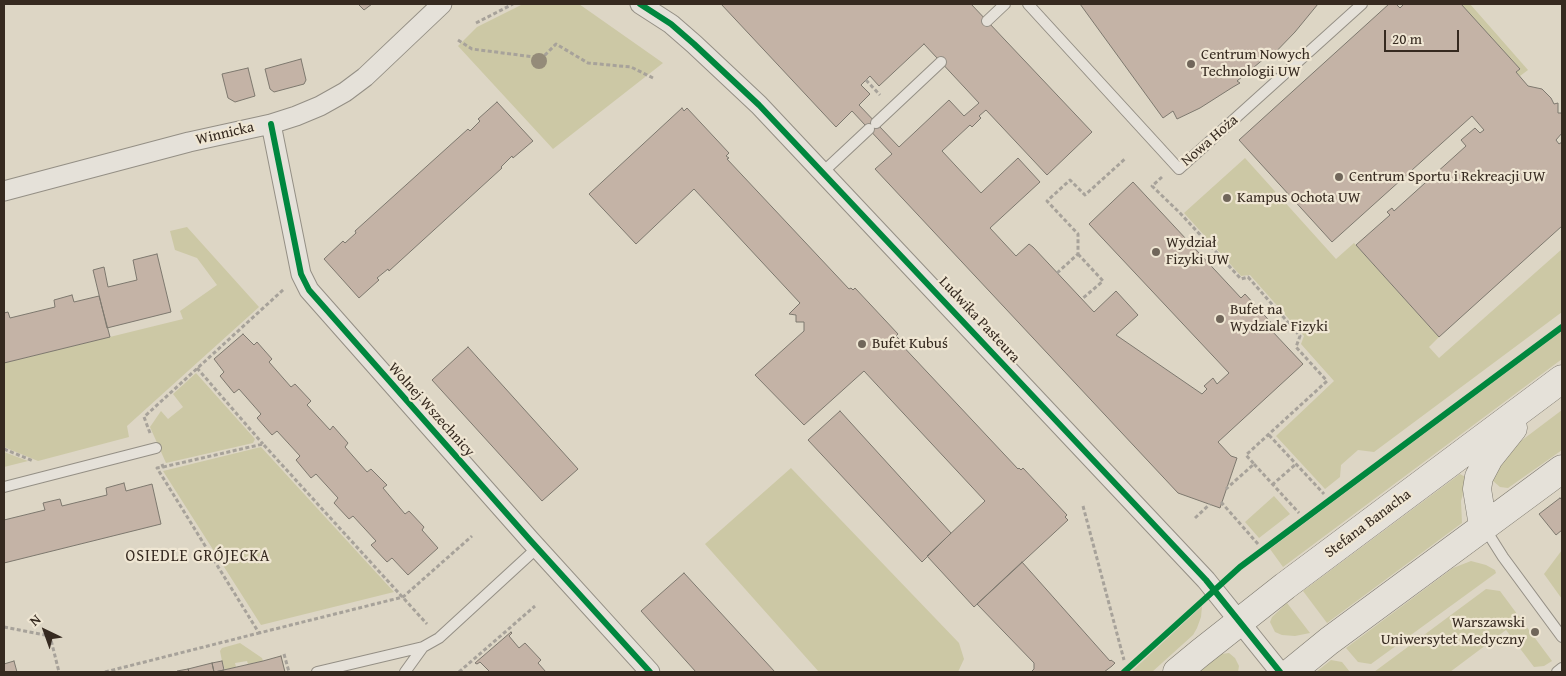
<!DOCTYPE html>
<html>
<head>
<meta charset="utf-8">
<style>
	body { margin:0 }
	#map { position:relative; width:1566px; height:676px; overflow:hidden; background:#ddd6c5; font-family:"Gentium Book Plus",serif }
	canvas { display:block }
	.frame { position:absolute; inset:0; border:5px solid #362a20; pointer-events:none }
	.north { position:absolute; left:20px; top:606px; width:50px; height:50px; -webkit-text-stroke:4px #efe6d3; paint-order:stroke; rotate:318deg; font-size:14px; font-weight:700; line-height:20px; text-align:center; color:#362a20 }
	.north::after { content:''; display:block; margin:auto; width:18px; height:22px; background:#362a20; clip-path:polygon(50% 0,100% 100%,50% 72%,0 100%) }
	.scale { position:absolute; left:1384px; top:30px; width:75px; height:22px; box-sizing:border-box; border:2px solid #362a20; border-top:0; padding-left:6px; font-size:15px; line-height:18px; white-space:nowrap; color:#362a20; -webkit-text-stroke:4px #efe6d3; paint-order:stroke }
</style>
</head>
<body>
<div id="map">
<canvas width="1566" height="676"></canvas>
<div class="frame"></div>
<div class="north">N</div>
<div class="scale">20 m</div>
</div>
<script>
const context = document.querySelector('canvas').getContext('2d');
context.lineJoin = 'round';
function fill(path, color) { context.fillStyle = color; context.fill(path, 'evenodd'); }
const shape = rows => new Path2D(rows.map(r => 'M' + r).join(''));
function trace(path, color, width, dash) { context.strokeStyle = color; context.lineWidth = width; context.lineCap = dash ? 'butt' : 'round'; context.setLineDash(dash || []); context.stroke(path); }
function drawText(font, color, halo, rows, align = 'center') {
  context.font = font + ' "Gentium Book Plus",serif'; context.lineWidth = 4.5; context.setLineDash([]); context.textBaseline = 'middle'; context.strokeStyle = halo; context.fillStyle = color; for (const [text, x, y, turn = 0] of rows) {
    context.save(); context.translate(x, y); context.rotate((+turn || 0) * Math.PI / 180); context.textAlign = isNaN(turn) ? turn : align; if (halo) context.strokeText(text, 0, 0); context.fillText(text, 0, 0); context.restore();
  }
}
const green = shape([
	[523,4,579,4,663,63,553,149,458,46,477,27],
	[1461,4,1470,4,1528,70,1520,76,1516,72,1520,69],
	[1245,158,1336,259,1354,243,1439,337,1429,347,1439,358,1562,249,1562,312,1374,452,1358,450,1341,465,1340,477,1325,489,1276,436,1334,381,1301,344,1304,336,1250,275,1241,276,1184,213],
	[187,227,259,307,127,426,129,437,38,461,4,447,4,363,183,319,180,311,217,285,197,258,175,250,170,231],
	[1562,331,1562,359,1283,567,1270,549],
	[196,373,255,439,253,443,166,463,150,427,161,411,168,419,183,407,173,394],
	[1562,410,1562,450,1508,488,1500,487,1493,481,1490,475,1497,459],
	[261,447,394,592,261,625,163,471],
	[4,452,28,461,4,467],
	[791,468,959,643,964,659,958,672,819,672,705,544],
	[1460,474,1467,478,1461,501,1462,523,1327,623,1303,591],
	[1274,496,1290,514,1259,538,1245,522],
	[1562,550,1562,599,1544,574],
	[1471,561,1486,565,1495,570,1496,573,1371,664,1358,662,1346,648,1453,568],
	[1486,589,1500,591,1552,661,1544,666,1534,667,1506,630,1450,672,1374,672],
	[1287,603,1310,633,1295,636,1282,635,1275,632,1270,622,1272,617],
	[1202,606,1201,617,1197,628,1193,635,1152,672,1131,672],
	[240,643,262,658,263,661,248,664,247,661,235,663,236,667,225,670,222,661,220,651,222,648],
	[1229,653,1235,658,1239,666,1238,672,1199,672,1221,654],
	[1331,660,1342,662,1350,672,1316,672]
]);
const building = shape([
	[358,4,372,4,364,10,358,4],
	[721,4,971,4,1092,132,1047,175,986,110,979,116,981,118,972,127,970,125,942,151,981,193,1018,158,1040,182,990,228,1016,256,1029,244,1033,247,1094,312,1116,291,1138,315,1116,335,1202,394,1207,389,1204,386,1213,378,1217,384,1229,373,1089,224,1133,182,1241,298,1245,294,1276,328,1272,331,1303,364,1218,442,1231,456,1237,458,1220,508,1178,493,875,169,892,154,852,111,836,127,721,4],
	[924,44,979,103,964,116,949,100,899,147,859,105,870,94,861,85,870,76,879,86,924,44],
	[1080,4,1318,4,1295,32,1267,61,1265,58,1237,81,1240,83,1233,87,1200,108,1177,119,1173,111,1163,118,1080,4],
	[1389,4,1396,4,1400,8,1404,4,1461,4,1520,69,1516,72,1528,86,1542,89,1551,98,1554,104,1558,103,1558,113,1562,113,1562,133,1556,140,1559,144,1562,142,1562,226,1439,337,1356,245,1390,215,1387,212,1392,208,1394,211,1466,146,1461,140,1475,128,1480,133,1484,130,1472,116,1332,242,1239,140,1389,4],
	[301,59,306,80,304,84,274,92,270,89,265,69,301,59],
	[248,68,255,96,235,102,228,98,222,74,248,68],
	[497,102,533,141,513,158,512,156,501,167,502,168,389,271,388,269,377,278,379,280,359,298,324,259,343,241,345,243,356,233,355,231,468,129,470,131,480,121,478,119,497,102],
	[682,108,684,111,687,108,729,153,726,156,729,158,727,159,849,289,851,288,853,290,855,288,898,334,896,336,900,340,898,341,1018,469,1019,468,1021,470,1023,468,1067,515,1065,517,1068,520,974,607,927,556,985,501,864,371,804,425,755,375,804,331,804,322,796,322,796,315,789,314,800,303,694,189,636,244,589,194,682,108],
	[157,254,171,312,107,328,93,270,104,267,108,287,137,280,133,260,157,254],
	[72,295,74,302,99,296,110,337,4,363,4,313,8,312,10,318,55,307,54,300,72,295],
	[243,334,254,345,257,342,272,359,269,362,291,387,295,384,311,401,307,405,330,430,333,426,348,443,345,447,367,472,371,469,387,485,383,488,405,514,409,511,424,527,422,530,438,548,408,575,392,558,387,562,371,545,376,541,353,516,349,519,334,503,338,498,316,474,311,478,296,460,300,456,277,431,272,435,257,418,261,414,239,389,234,393,220,376,224,372,214,359,243,334],
	[468,347,578,469,542,501,432,380,468,347],
	[840,411,951,533,922,562,808,440,840,411],
	[124,483,126,491,152,484,161,524,4,563,4,520,45,510,43,503,60,499,62,506,107,495,106,488,124,483],
	[1560,498,1562,500,1562,530,1556,535,1539,514,1560,498],
	[1022,562,1110,661,1111,660,1115,663,1112,666,1104,672,1031,672,1034,669,1034,663,977,604,1022,562],
	[684,573,775,672,696,672,641,611,684,573],
	[511,632,512,633,509,636,519,648,525,643,541,660,538,663,546,672,490,672,480,662,477,664,475,663,511,632],
	[281,656,285,672,215,672,263,661,281,656],
	[14,661,17,672,4,672,4,664,14,661],
	[222,661,224,670,214,672,212,663,222,661],
	[212,663,214,672,189,672,188,669,212,663],
	[188,669,189,672,177,672,177,671,188,669]
]);
const path = shape([
	[476,23,513,4],
	[458,40,472,49,542,58,556,44,588,63,631,67,655,79],
	[866,80,880,95],
	[1162,177,1152,186,1180,213,1241,279,1248,277,1300,336,1296,347,1327,381,1246,455,1254,464,1226,489],
	[1078,254,1103,281,1082,299],
	[1057,273,1078,254,1078,234,1047,201,1070,180,1085,195,1126,158],
	[197,368,263,444],
	[150,433,144,417,284,289],
	[1269,435,1324,494],
	[4,449,33,461],
	[162,464,163,467,157,468,259,633,403,597,472,536],
	[1254,464,1299,513],
	[163,467,263,444,427,624],
	[1272,485,1296,464],
	[1221,502,1258,544],
	[1083,506,1124,660],
	[1195,518,1210,504],
	[4,627,50,636,59,672],
	[284,654,289,672],
	[105,672,259,633],
	[459,672,535,606]
]);
const lane = shape([
	[1028,4,1179,169,1362,4],
	[987,21,1005,4],
	[876,123,941,62],
	[823,172,869,129],
	[4,487,156,448],
	[1484,527,1503,557,1562,637],
	[317,672,423,647],
	[405,672,423,647,439,638,537,548],
	[1557,672,1562,668]
]);
const street = shape([
	[640,4,671,24,694,44,759,105,1206,580,1280,672],
	[271,124,301,274,309,290,530,540,650,672],
	[4,191,189,142,271,124,296,116,320,106,345,92,365,77,442,4]
]);
const secondary = shape([
	[1483,526,1477,489,1479,477,1489,458,1513,428],
	[1177,672,1200,653,1285,586,1562,379],
	[1291,672,1329,641,1562,469]
]);
const cycleway = shape([
	[640,4,671,24,694,44,759,105,1206,580,1280,672],
	[271,124,301,274,309,290,530,540,650,672],
	[1124,672,1240,567,1562,327]
]);
const trees = [
	[539,61]
];
const markers = [
	[1191,64,5,"#70665a"],
	[1339,177,5,"#70665a"],
	[1227,198,5,"#70665a"],
	[1156,252,5,"#70665a"],
	[1220,319,5,"#70665a"],
	[862,344,5,"#70665a"],
	[1535,632,5,"#70665a"]
];
const poiNames = [
	["Centrum Nowych",1201,55],
	["Technologii UW",1201,72],
	["Centrum Sportu i Rekreacji UW",1349,177],
	["Kampus Ochota UW",1237,198],
	["Wydział",1166,243],
	["Fizyki UW",1166,260],
	["Bufet na",1230,310],
	["Wydziale Fizyki",1230,327],
	["Bufet Kubuś",872,344],
	["Warszawski",1525,623,"right"],
	["Uniwersytet Medyczny",1525,640,"right"]
];
const streetNames = [
	["Winnicka",225,134,-13],
	["Nowa Hoża",1210,141,-41],
	["Ludwika Pasteura",979,320,47],
	["Wolnej Wszechnicy",431,410,48],
	["Stefana Banacha",1368,524,-37]
];
const neighbourhoodNames = [
	["OSIEDLE GRÓJECKA",198,557]
];
fill(green, '#ccc8a5');
fill(building, '#c4b3a6');
trace(building, '#7d786e', 1);
trace(lane, '#948f85', 12);
trace(street, '#948f85', 21);
trace(secondary, '#7d786e', 29);
trace(path, '#a7a29a', 3, [4, 2.5]);
trace(lane, '#e5e1d9', 10);
trace(street, '#e5e1d9', 19);
trace(secondary, '#e5e1d9', 28);
trace(cycleway, '#00873e', 6);
context.fillStyle = '#948b79';
for (const [x, y] of trees) { context.beginPath(); context.arc(x, y, 8, 0, 2 * Math.PI); context.fill(); }
for (const [x, y, r, color] of markers) { const dot = new Path2D(); dot.arc(x, y, r, 0, 2 * Math.PI); context.fillStyle = color; context.fill(dot); trace(dot, '#efe6d3', 2); }
drawText('15px', '#362a20', '#efe6d3', poiNames, 'left');
drawText('15px', '#362a20', '#efe6d3', streetNames);
context.letterSpacing = '1px';
drawText('16px', '#362a20', '#efe6d3', neighbourhoodNames);
context.letterSpacing = '0px';
</script>
</body>
</html>
